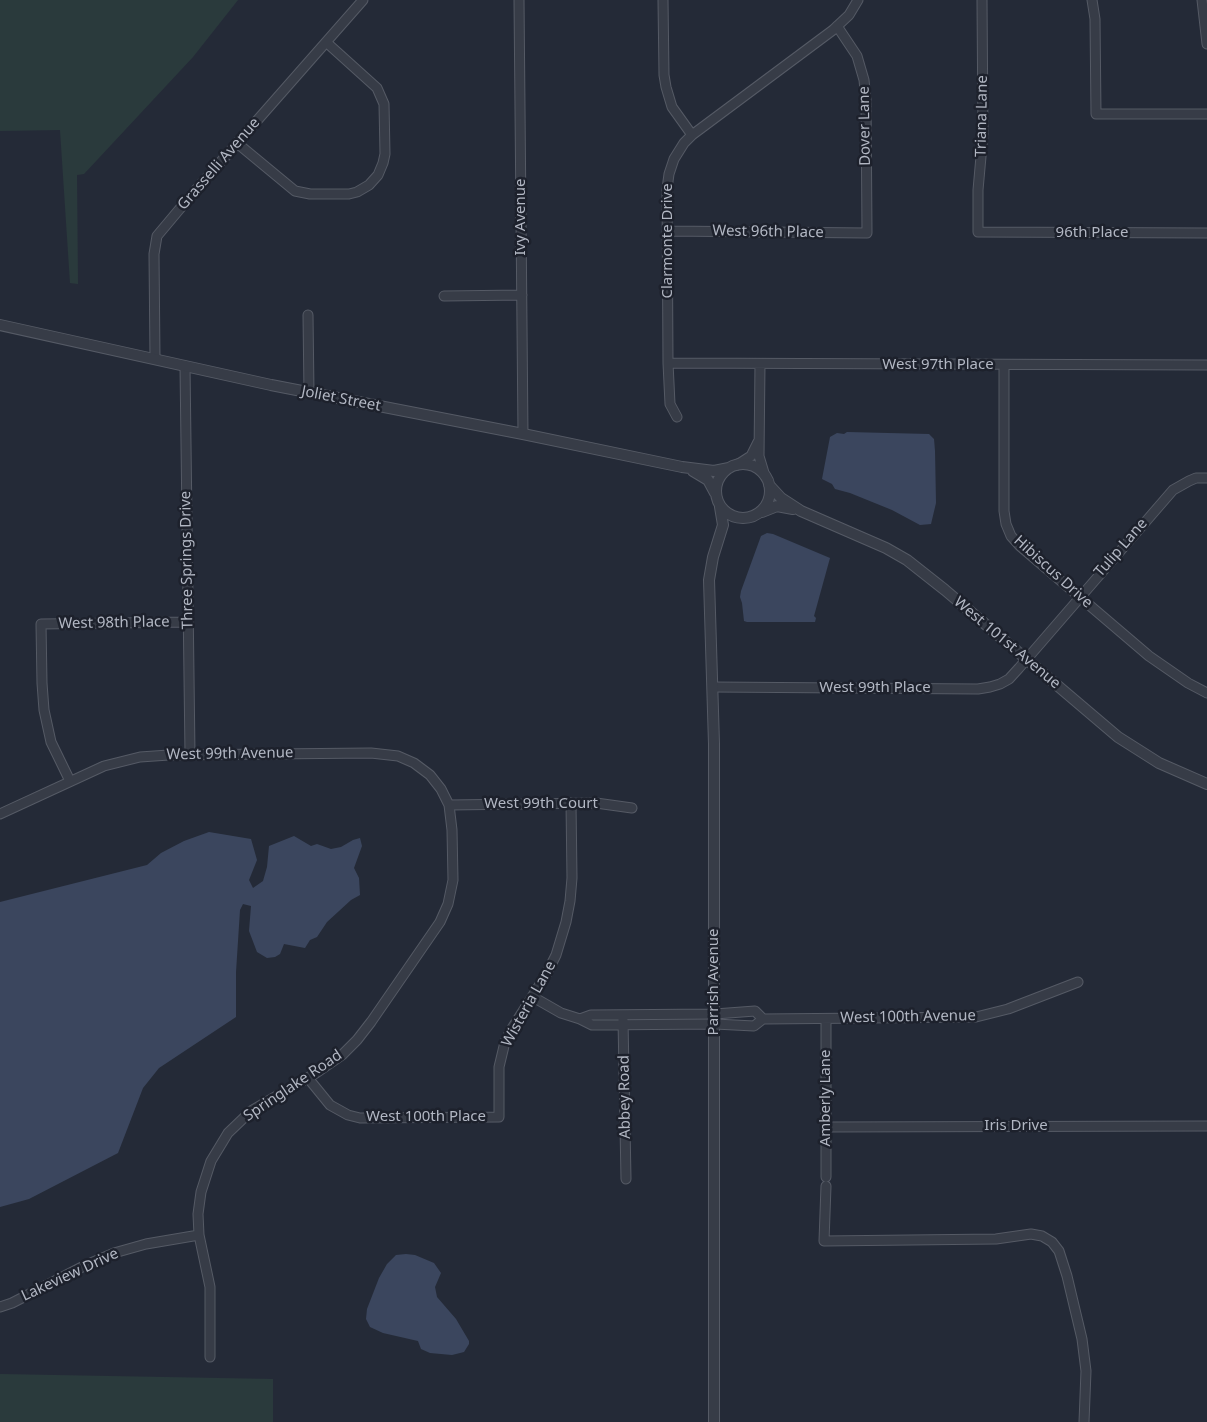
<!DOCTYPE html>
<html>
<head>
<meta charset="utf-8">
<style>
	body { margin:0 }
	canvas { display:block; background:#242a37 }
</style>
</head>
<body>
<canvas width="1207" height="1422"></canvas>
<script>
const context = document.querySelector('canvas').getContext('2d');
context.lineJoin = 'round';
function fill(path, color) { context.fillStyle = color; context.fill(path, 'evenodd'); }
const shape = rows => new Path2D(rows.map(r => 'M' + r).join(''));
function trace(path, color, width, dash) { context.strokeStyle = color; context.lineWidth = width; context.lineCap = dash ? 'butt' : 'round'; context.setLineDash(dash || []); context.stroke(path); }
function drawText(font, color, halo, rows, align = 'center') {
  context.font = font + ' "Noto Sans",sans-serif'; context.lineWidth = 5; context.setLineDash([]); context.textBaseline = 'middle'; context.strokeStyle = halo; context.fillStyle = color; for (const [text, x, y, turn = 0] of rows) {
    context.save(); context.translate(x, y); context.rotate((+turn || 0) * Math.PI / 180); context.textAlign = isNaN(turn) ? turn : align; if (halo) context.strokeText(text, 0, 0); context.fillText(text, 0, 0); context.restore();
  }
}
const green = shape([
	[0,0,238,0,193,57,84,174,77,175,78,284,70,283,60,130,0,131],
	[0,1374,273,1379,273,1422,0,1422]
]);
const water = shape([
	[847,432,929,434,934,439,935,451,936,503,931,524,920,525,892,510,850,493,835,489,832,484,822,479,830,437,837,433,844,434],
	[767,533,773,534,830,558,814,616,816,618,815,622,747,622,744,621,742,603,740,597,741,591,761,536],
	[209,832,251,839,257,860,249,880,253,888,263,881,267,867,269,846,294,836,311,846,317,844,331,849,341,847,353,840,360,838,362,846,354,868,359,878,360,895,351,900,327,922,317,937,310,940,305,948,284,944,280,954,275,957,267,958,257,952,249,931,251,906,243,904,240,910,236,972,236,1017,159,1068,143,1088,118,1153,29,1199,0,1207,0,902,147,865,161,853,184,841],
	[406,1254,415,1255,434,1263,441,1273,435,1287,437,1297,456,1319,469,1341,469,1344,464,1352,452,1355,430,1353,421,1349,418,1341,383,1333,370,1327,366,1319,367,1309,379,1278,387,1264,396,1255]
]);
const minor = shape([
	[519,0,523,434],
	[663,0,664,75,666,87,672,107,692,135],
	[982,0,983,134,978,190,978,232,1207,233],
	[1092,0,1095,19,1096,114,1207,114],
	[1202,0,1207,44],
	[237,143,295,191,310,194,349,194,357,192,369,185,378,175,383,163,385,154,384,104,377,88,326,42],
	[668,231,867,233,866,100,864,80,857,56,837,26],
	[444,296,522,295],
	[308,315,309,393],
	[155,359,154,254,157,236,188,199,363,0],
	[668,363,1207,365],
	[760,364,759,456,765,476],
	[1004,365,1004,511,1006,524,1011,536,1020,546,1149,656,1188,683,1207,693],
	[185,366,190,754],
	[677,417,670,404,668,363,667,189,669,174,674,159,684,143,692,135,833,30,849,15,858,0],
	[737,465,751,456,758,442],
	[713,687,978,689,990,687,1000,684,1009,679,1019,668,1173,490,1189,481,1196,478,1207,478],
	[70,781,51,742,44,710,42,683,41,624,188,622],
	[449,805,596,803,632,808],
	[0,814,104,766,140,757,169,755,371,753,398,756,414,763,430,775,441,789,449,805,452,830,453,880,448,904,440,922,371,1022,357,1040,342,1055,316,1073,251,1111,228,1133,211,1161,201,1192,198,1214,199,1235,210,1287,210,1357],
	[533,997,561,1013,580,1019,592,1025,715,1024,754,1026,763,1019,976,1017,1008,1009,1078,982],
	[580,1019,591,1015,715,1014,755,1011,763,1019],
	[623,1020,626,1179],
	[308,1078,330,1105,348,1115,360,1118,499,1117,499,1067,505,1042,511,1030,546,975,556,955,566,922,570,901,572,878,571,803],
	[826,1127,1207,1126],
	[826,1177,826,1019],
	[826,1186,824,1241,996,1239,1031,1234,1042,1236,1052,1242,1059,1251,1067,1276,1082,1339,1086,1371,1084,1422],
	[0,1307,12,1303,86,1265,114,1253,146,1244,199,1235]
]);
const tertiary = shape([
	[0,325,271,385,523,434,682,467,714,471,729,468],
	'716 491a27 27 0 1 1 54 0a27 27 0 1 1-54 0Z',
	[693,471,708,480,715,493],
	[769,485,781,498,801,511,886,548,907,560,945,590,1118,737,1159,763,1207,784],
	[762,512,777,506,793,509],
	[714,1422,714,744,709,580,713,557,723,525,720,507]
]);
const streetNames = [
	["Triana Lane",982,116,-89],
	["Dover Lane",865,126,-91],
	["Grasselli Avenue",219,164,-49],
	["Ivy Avenue",521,217,-90],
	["West 96th Place",768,232,1],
	["96th Place",1092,233],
	["Clarmonte Drive",668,241,-90],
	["West 97th Place",938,365],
	["Joliet Street",341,399,11],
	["Tulip Lane",1121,548,-49],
	["Three Springs Drive",187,560,-91],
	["Hibiscus Drive",1053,572,42],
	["West 98th Place",114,623,-1],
	["West 101st Avenue",1007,643,40],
	["West 99th Place",875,688],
	["West 99th Avenue",230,754,-1],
	["West 99th Court",541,804],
	["Parrish Avenue",714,982,-90],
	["Wisteria Lane",529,1004,-61],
	["West 100th Avenue",908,1017,-1],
	["Springlake Road",293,1086,-34],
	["Abbey Road",625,1097,-91],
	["Amberly Lane",826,1098,-90],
	["West 100th Place",426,1117],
	["Iris Drive",1016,1126],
	["Lakeview Drive",70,1275,-25]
];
fill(green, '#2a3a3c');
fill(water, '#3b465e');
trace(minor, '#555a65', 11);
trace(tertiary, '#555a65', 12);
trace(minor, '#373c47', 9);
trace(tertiary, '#373c47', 10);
drawText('15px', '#b2b7c3', '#1d212c', streetNames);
</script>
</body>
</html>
